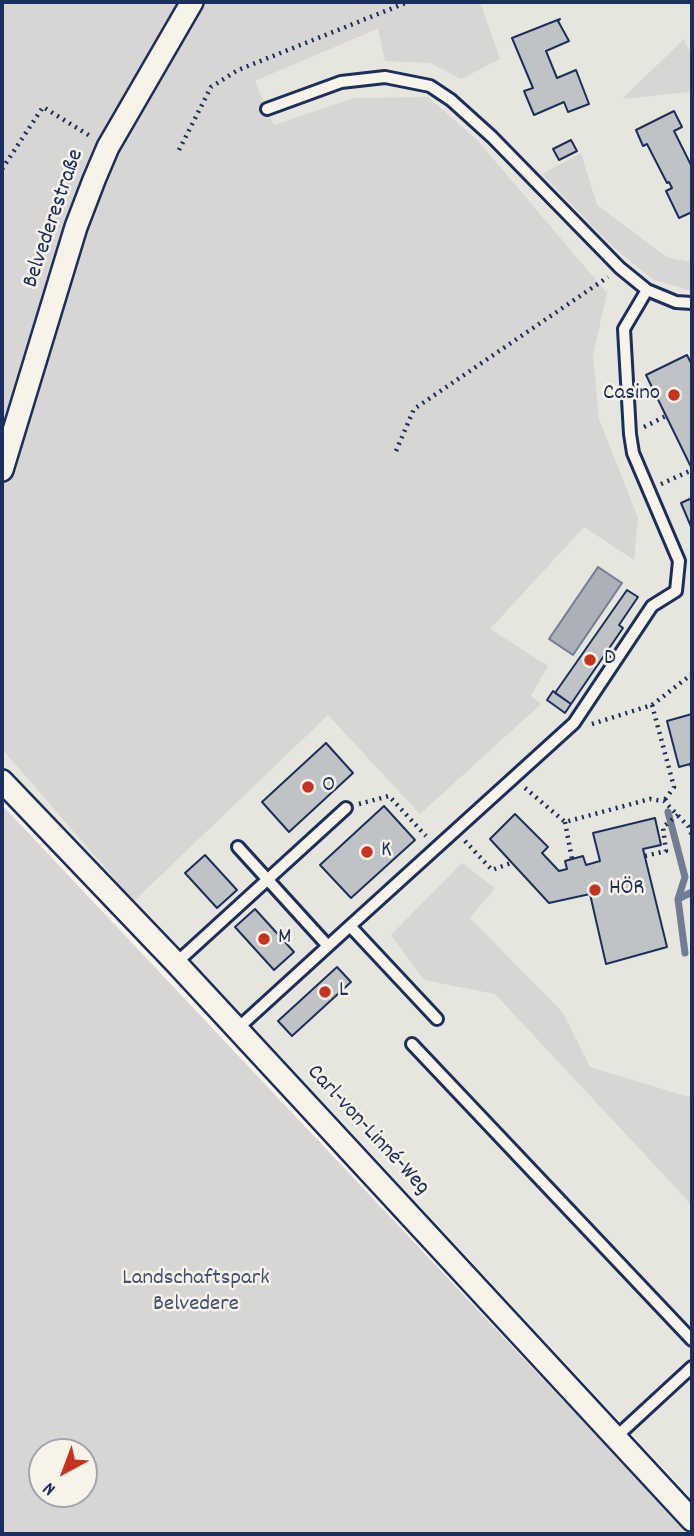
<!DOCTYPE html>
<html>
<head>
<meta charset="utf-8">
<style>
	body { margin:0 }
	#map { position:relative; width:694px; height:1536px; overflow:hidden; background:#f7f3e8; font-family:Dekko,sans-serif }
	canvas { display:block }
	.frame { position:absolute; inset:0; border:4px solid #1b2f5e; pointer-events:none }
	.north { position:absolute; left:28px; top:1438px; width:70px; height:70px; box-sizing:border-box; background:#f7f3e8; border:2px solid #9fa5b1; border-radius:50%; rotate:221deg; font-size:19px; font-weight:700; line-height:28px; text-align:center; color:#1b2f5e }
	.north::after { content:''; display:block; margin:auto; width:24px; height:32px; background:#c8321e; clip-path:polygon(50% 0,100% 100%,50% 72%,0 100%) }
</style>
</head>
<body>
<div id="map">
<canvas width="694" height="1536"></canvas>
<div class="frame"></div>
<div class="north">N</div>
</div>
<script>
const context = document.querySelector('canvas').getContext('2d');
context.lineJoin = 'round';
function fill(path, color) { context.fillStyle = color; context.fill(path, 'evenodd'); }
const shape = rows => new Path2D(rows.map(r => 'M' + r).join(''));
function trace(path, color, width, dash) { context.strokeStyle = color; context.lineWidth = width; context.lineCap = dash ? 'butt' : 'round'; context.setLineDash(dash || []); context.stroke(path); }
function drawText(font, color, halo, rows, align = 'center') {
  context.font = font + ' Dekko,sans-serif'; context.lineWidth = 5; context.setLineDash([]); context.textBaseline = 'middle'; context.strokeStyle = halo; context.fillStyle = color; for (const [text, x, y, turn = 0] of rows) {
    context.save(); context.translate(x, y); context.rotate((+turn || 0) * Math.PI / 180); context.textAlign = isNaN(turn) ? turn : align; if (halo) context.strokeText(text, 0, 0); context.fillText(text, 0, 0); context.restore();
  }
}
const built = shape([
	[444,2,692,2,692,1499,288,1064,2,766,2,563,279,137,255,81]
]);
const green = shape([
	[2,2,480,2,500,59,461,79,430,63,385,61,378,29,255,81,274,125,354,98,428,97,478,141,607,293,593,355,599,419,638,518,634,560,584,527,490,629,548,666,531,696,541,704,420,814,328,715,134,901,2,749],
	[684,39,692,57,692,100,689,92,622,99],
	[581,153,597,205,668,258,692,262,692,291,654,280,614,248,542,174],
	[2,805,689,1534,2,1534],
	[42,1452,84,1452,84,1494,42,1494],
	[462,863,495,888,470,918,563,1013,590,1067,692,1098,692,1205,495,994,424,980,391,935]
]);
const water = shape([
	[598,567,622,583,573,655,549,639,598,567]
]);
const stream = shape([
	[668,812,685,877,678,899],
	[685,953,678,899,692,892]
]);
const building = shape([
	[560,19,558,21,569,41,546,51,557,78,576,70,589,104,568,112,564,102,534,115,524,91,533,88,512,38,560,19],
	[674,111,682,127,674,131,692,167,692,212,679,218,666,191,672,188,669,182,667,183,647,144,643,146,636,130,674,111],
	[571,140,577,151,559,160,553,149,571,140],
	[687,355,692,365,692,469,646,375,687,355],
	[692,498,692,529,681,503,692,498],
	[627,590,638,597,619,625,623,628,571,704,555,693,627,590],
	[553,691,571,704,565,713,547,700,553,691],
	[692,714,692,771,690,764,679,767,667,721,692,714],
	[326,743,353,773,289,832,262,802,326,743],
	[384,806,415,840,351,898,320,865,384,806],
	[515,814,548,847,542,853,559,871,567,869,565,861,583,856,586,865,600,861,593,833,655,818,661,845,643,849,667,947,606,964,590,894,549,903,490,839,515,814],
	[205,855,237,890,217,908,185,873,205,855],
	[255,909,294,952,274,970,235,927,255,909],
	[337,967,351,982,292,1036,278,1021,337,967]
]);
const path = shape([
	[179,150,211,87,238,70,408,2],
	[2,169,43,107,90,136],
	[644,427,666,416],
	[396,451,414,409,608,277],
	[661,484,692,470],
	[652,705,674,787,664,801],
	[592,724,652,705,692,674],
	[525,788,565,822,650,799,664,801,688,826,692,836],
	[359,804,389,796,426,836],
	[565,822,572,859],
	[465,841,492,870,511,863],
	[645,856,666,851,663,827,678,815]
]);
const service = shape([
	[267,109,341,82,385,77,430,86,451,100,492,137,620,268,647,290,676,302,692,303],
	[238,847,328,946],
	[350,926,574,723,652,606,676,591,679,561,633,453,630,434,624,329,647,290],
	[176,963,346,808],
	[237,1029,350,926,437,1019],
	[412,1044,692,1340],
	[616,1437,692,1367]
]);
const minor = shape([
	[2,470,76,227,94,180,108,147,192,2],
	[2,781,176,963,692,1520]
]);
const markers = [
	[674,395,7,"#c8321e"],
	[590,660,7,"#c8321e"],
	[308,787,7,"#c8321e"],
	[367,852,7,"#c8321e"],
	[595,890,7,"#c8321e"],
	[264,939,7,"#c8321e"],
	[325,992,7,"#c8321e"]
];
const streetNames = [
	["Belvederestraße",55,219,-71],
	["Carl-von-Linné-Weg",367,1131,47]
];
const poiNames = [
	["Casino",660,395,"right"],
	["D",604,660],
	["O",322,787],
	["K",381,852],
	["HÖR",609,890],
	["M",278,939],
	["L",339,992]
];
const parkNames = [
	["Landschaftspark",196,1280],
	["Belvedere",196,1306]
];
fill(built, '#e6e5de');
fill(green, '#d7d6d4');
fill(water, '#acb0b9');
trace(water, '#727c95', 2);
trace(stream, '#727c95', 7);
fill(building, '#c0c3c5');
trace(building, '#1b2f5e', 2);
trace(service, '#1b2f5e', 16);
trace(minor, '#1b2f5e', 26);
trace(path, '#1b2f5e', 4.5, [2, 5]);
trace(service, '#f7f3e8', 10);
trace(minor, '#f7f3e8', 21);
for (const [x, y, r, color] of markers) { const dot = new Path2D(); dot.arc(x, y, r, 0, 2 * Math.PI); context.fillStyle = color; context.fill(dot); trace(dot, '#f7f3e8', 2.5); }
drawText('23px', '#1b2f5e', '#f7f3e8', streetNames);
drawText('23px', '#1b2f5e', '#f7f3e8', poiNames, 'left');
drawText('23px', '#415076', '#f7f3e8', parkNames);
</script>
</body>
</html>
